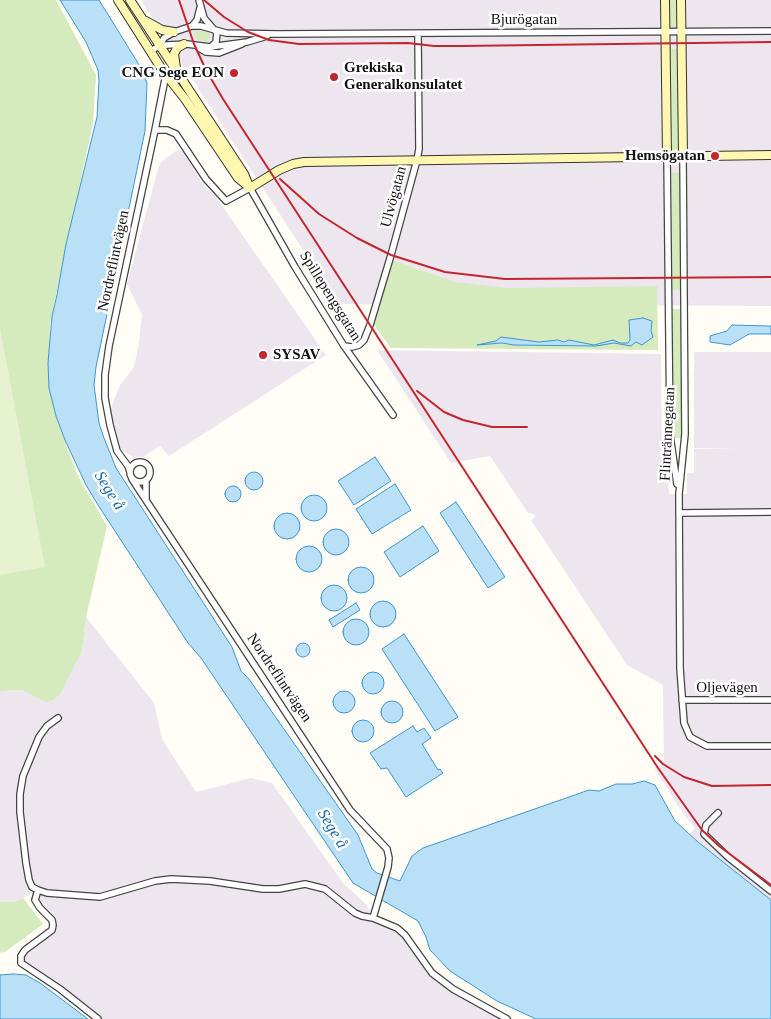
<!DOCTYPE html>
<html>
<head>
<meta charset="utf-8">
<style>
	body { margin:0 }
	canvas { display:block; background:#fffdf5 }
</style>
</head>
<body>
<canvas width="771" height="1019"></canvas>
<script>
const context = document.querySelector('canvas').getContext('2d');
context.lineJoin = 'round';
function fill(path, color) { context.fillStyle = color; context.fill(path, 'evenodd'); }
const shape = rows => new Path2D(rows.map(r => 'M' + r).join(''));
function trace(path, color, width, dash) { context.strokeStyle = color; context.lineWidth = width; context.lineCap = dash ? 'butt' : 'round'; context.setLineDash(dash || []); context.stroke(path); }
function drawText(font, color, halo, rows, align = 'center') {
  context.font = font + ' "Times New Roman",serif'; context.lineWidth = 5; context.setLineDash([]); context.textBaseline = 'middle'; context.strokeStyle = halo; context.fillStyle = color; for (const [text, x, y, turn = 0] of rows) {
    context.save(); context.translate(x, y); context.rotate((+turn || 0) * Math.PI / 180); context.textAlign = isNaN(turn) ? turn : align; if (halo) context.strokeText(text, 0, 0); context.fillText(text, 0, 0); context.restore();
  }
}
const industrial = shape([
	[141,0,771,0,771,306,338,304],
	[177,150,183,151,202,183,216,197,326,355,169,456,160,446,143,457,134,457,122,451,113,432,109,413,120,385,134,367,139,342,142,315,127,284,158,169,161,162],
	[377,350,661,354,662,481,668,482,669,494,687,494,687,473,694,473,694,449,737,448,694,448,694,352,771,352,771,900,698,842,690,834,695,828,685,816,655,770,664,762,663,685,627,665,531,520,534,519,535,515,527,512,490,456,451,463],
	[86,617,154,703,162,739,196,792,251,778,272,783,343,883,367,905,373,918,397,928,425,964,453,989,507,1019,98,1019,26,967,21,956,53,925,35,900,37,891,15,902,0,902,0,691,22,690,31,694,82,651]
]);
const green = shape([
	[0,0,56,0,96,75,93,123,50,323,49,388,68,451,79,478,107,526,86,617,82,651,60,694,53,700,46,702,22,690,0,691],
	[668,0,678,0,679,29,668,29],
	[203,30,207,30,210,34,210,38,206,42,196,39,193,31],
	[669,49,679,49,680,153,671,153],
	[672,173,680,173,681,290,672,290],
	[392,260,455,282,508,288,657,286,658,350,391,348,374,325,378,306],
	[672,309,681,309,681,438,674,438],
	[23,898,43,924,5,952,0,953,0,902,15,902]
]);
const pitch = shape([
	[0,328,45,567,0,575]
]);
const water = shape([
	[60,0,99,0,141,68,147,83,145,131,96,367,94,385,99,423,104,438,116,468,232,647,241,671,249,679,358,835,372,869,377,873,400,881,412,856,423,848,589,790,599,791,616,784,632,784,644,781,655,785,675,821,698,842,771,900,771,1019,536,1019,497,1001,450,971,430,950,426,937,418,921,353,883,201,658,188,643,98,505,86,485,65,440,56,416,49,388,48,363,52,316,57,295,66,244,97,117,99,81,98,70,86,42,60,0],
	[643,318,652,321,651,331,653,337,642,345,636,342,631,346,614,343,596,346,514,345,502,343,477,345,496,341,501,337,539,342,558,340,564,342,569,340,594,345,613,340,620,343,628,343,630,340,629,320,643,318],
	[732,325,769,326,771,326,771,334,749,334,730,345,710,342,710,336,727,331,732,325],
	[375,457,391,481,354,505,338,481,375,457],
	'245 481a9 9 0 1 1 18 0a9 9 0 1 1-18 0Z',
	[395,484,411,510,372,534,356,509,395,484],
	'225 494a8 8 0 1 1 16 0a8 8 0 1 1-16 0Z',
	'301 508a13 13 0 1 1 26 0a13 13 0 1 1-26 0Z',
	[456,502,505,577,488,588,440,513,456,502],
	'274 526a13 13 0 1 1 26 0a13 13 0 1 1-26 0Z',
	[423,526,439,551,400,577,384,552,423,526],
	'323 542a13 13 0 1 1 26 0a13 13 0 1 1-26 0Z',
	'296 559a13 13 0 1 1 26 0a13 13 0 1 1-26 0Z',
	'348 580a13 13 0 1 1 26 0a13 13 0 1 1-26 0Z',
	'321 598a13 13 0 1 1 26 0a13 13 0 1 1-26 0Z',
	'370 614a13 13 0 1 1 26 0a13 13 0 1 1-26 0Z',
	[356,603,360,610,333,627,329,620,356,603],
	'343 632a13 13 0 1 1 26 0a13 13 0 1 1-26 0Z',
	[404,634,458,717,435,731,382,649,404,634],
	'296 650a7 7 0 1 1 14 0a7 7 0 1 1-14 0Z',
	'362 683a11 11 0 1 1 22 0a11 11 0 1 1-22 0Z',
	'333 702a11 11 0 1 1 22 0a11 11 0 1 1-22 0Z',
	'381 712a11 11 0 1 1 22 0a11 11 0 1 1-22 0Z',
	'352 731a11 11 0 1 1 22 0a11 11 0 1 1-22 0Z',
	[413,726,417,732,424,728,431,738,422,744,438,770,440,769,443,773,406,797,387,768,381,769,370,753,413,726],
	[13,974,26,975,40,983,88,1019,0,1019,0,975,13,974]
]);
const street = shape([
	[199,0,204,18,217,33,216,42,212,46],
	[192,26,197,20,200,8],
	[159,46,164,38,174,32,192,26,201,26,226,33,277,34,771,31],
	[199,48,206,52,219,53,242,44],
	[151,51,159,46,167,45,187,44,210,47,247,42,267,36],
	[155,130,167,130,176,134,206,179,226,201,250,188,295,267,344,346,393,415],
	[667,156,670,435,677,484],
	[683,156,685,434,679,494,680,668,684,723,690,737,707,746,771,746],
	[344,346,352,347,359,345,364,340,370,325,391,255,417,160,419,149,418,33],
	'130 472a10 10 0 1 1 20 0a10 10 0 1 1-20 0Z',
	[130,472,128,466,117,451,110,425,105,398,105,375,109,346,155,130,165,79,164,73],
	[146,499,146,480],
	[679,513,771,512],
	[682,700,771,700],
	[58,718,47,726,39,737,23,776,20,794,20,812,26,863,29,880,32,887,38,890,47,893,100,897,155,881,171,879,210,881,263,889,279,889,305,884,325,889,355,913,362,916,373,918,388,867,389,858,387,849,350,810,132,479],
	[718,813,706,825,704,834,728,857,771,891],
	[38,890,35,900,40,908,52,920,53,925,52,930,44,936,25,950,21,956,21,963,60,989,98,1019],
	[373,918,397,928,405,935,432,973,453,989,507,1019]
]);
const secondary = shape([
	[118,0,163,71,185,99,238,178,250,188],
	[130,0,244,174,249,186],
	[665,0,667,156],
	[681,0,683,156],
	[146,21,162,30,174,32],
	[176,68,174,54,177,48,184,44],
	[250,188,279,170,293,164,304,162,771,155]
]);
const rail = shape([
	[179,0,194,44,206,70,223,99,658,768,702,830,719,846,771,885],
	[204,0,224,17,248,32,269,40,299,44,408,43,434,46,461,46,771,42],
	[280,179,319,214,357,238,391,255,445,272,505,279,771,277],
	[417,391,444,412,463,420,492,427,527,427],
	[655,756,663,764,684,777,712,786,771,785]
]);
const markers = [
	[234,73,5,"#c4262e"],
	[334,77,5,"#c4262e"],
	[715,156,5,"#c4262e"],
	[263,355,5,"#c4262e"]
];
const streetNames = [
	["Bjurögatan",524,20],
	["Ulvögatan",394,197,-75],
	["Nordreflintvägen",114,261,-78],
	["Spillepengsgatan",330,296,58],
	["Flintrännegatan",668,434,-87],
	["Nordreflintvägen",279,678,56],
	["Oljevägen",727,688]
];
const poiNames = [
	["Grekiska",344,68],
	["Generalkonsulatet",344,85],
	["CNG Sege EON",224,73,"right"],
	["Hemsögatan",705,156,"right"],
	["SYSAV",273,355]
];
const waterNames = [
	["Sege å",109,491,58],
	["Sege å",332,829,59]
];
fill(industrial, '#eee6ef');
fill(green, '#d5ebbd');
fill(pitch, '#e6f2cf');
fill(water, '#b9e0f7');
trace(water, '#3f96cf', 1);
trace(street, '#444', 8);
trace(secondary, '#333', 10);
trace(street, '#fff', 5.5);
trace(secondary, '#fff6b0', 8);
trace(rail, '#c4262e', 2);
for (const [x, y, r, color] of markers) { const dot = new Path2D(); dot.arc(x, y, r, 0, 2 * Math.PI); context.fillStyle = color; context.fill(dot); trace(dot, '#fff', 2); }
drawText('15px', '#111', '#fff', streetNames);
drawText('bold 15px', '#111', '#fff', poiNames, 'left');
drawText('italic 16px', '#1768a6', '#fff', waterNames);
</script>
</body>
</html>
